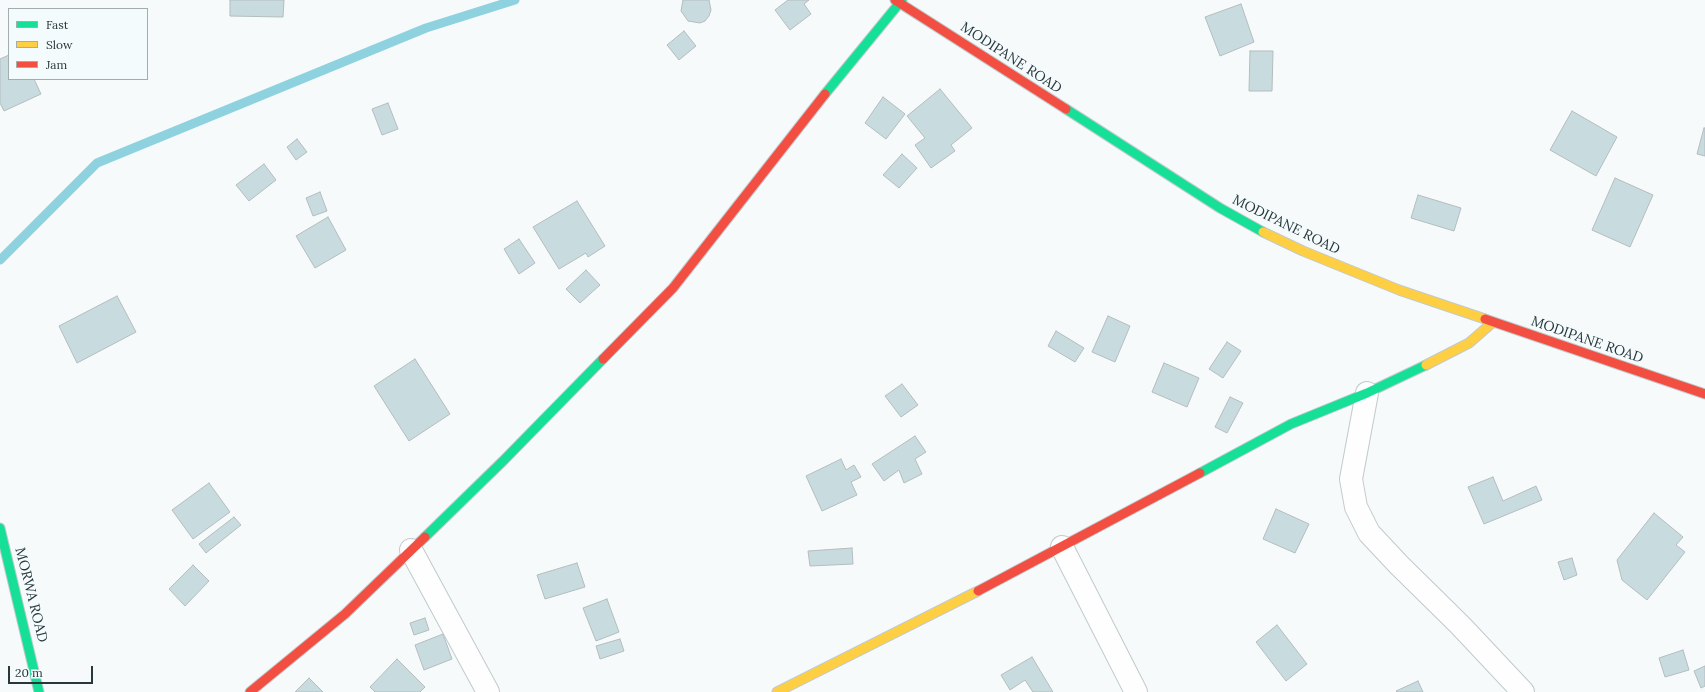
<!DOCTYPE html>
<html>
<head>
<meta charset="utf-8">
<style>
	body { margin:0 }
	#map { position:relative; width:1705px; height:692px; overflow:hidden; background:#f6fafb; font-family:Lora,serif }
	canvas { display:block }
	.legend { position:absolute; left:8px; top:8px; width:140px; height:72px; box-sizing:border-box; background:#f4fbfd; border:1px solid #a3adaf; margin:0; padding:5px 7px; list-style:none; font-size:12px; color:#29373b }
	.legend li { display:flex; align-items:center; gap:8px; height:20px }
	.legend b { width:20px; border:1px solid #a3adaf }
	.scale { position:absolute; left:8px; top:666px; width:85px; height:18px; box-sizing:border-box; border:2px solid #29373b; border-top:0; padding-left:5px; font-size:12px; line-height:14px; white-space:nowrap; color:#29373b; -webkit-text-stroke:3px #f4fbfd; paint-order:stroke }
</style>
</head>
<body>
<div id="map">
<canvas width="1705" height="692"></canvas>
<ul class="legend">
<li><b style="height:5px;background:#16e098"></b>Fast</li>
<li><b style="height:5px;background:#ffcf43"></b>Slow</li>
<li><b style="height:5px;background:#f24e42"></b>Jam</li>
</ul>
<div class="scale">20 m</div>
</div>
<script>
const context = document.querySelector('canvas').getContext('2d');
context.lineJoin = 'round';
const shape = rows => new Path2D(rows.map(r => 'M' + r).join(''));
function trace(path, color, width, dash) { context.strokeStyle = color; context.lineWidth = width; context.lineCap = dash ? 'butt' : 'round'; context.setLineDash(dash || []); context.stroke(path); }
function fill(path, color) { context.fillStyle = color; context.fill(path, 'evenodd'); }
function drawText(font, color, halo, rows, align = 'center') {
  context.font = font + ' Lora,serif'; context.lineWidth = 3.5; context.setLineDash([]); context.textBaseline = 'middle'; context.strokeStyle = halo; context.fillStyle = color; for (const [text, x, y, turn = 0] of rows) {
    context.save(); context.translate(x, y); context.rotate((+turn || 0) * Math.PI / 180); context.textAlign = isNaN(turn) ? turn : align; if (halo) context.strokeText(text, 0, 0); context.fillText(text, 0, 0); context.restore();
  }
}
const stream = shape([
	[0,260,97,163,426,28,515,0]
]);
const building = shape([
	[230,0,284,0,283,17,230,16,230,0],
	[683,0,709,0,711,10,709,16,705,21,700,23,688,21,681,11,683,0],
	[788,0,809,0,804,4,811,14,790,30,775,10,788,0],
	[1241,4,1254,42,1220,56,1205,17,1241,4],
	[684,31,696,46,679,60,667,45,684,31],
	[1250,51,1273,51,1272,91,1249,91,1250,51],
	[9,55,9,79,34,79,41,94,4,111,0,103,0,59,9,55],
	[940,89,972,128,951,145,955,151,931,168,915,145,925,138,907,116,940,89],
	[883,97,905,114,886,139,865,123,883,97],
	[388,103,398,129,382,135,372,109,388,103],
	[1572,111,1617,137,1596,176,1550,150,1572,111],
	[1704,128,1705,128,1705,156,1697,154,1704,128],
	[297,139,307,152,296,160,287,147,297,139],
	[902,154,917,168,899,188,883,175,902,154],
	[264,164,276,180,249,201,236,185,264,164],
	[1615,178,1653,195,1630,247,1592,230,1615,178],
	[320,192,327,211,313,216,306,198,320,192],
	[1418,195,1461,208,1454,231,1411,218,1418,195],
	[577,201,605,246,588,257,586,253,559,269,533,227,577,201],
	[328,217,346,250,315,268,296,236,328,217],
	[519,239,535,263,519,274,504,249,519,239],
	[586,270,600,285,580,303,566,289,586,270],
	[117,296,136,332,77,363,59,326,117,296],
	[1108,316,1130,326,1115,362,1092,352,1108,316],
	[1056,331,1084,348,1075,362,1048,346,1056,331],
	[1227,342,1241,351,1223,378,1209,369,1227,342],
	[415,359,450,414,409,441,374,386,415,359],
	[1164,363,1199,378,1187,407,1152,392,1164,363],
	[902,384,918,405,901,417,885,396,902,384],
	[1230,397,1243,403,1227,433,1215,427,1230,397],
	[915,436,926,452,915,459,922,474,904,483,899,470,884,481,872,464,915,436],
	[841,459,846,470,854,465,861,477,851,482,857,495,822,511,806,476,841,459],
	[1493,477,1503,501,1536,486,1542,500,1484,524,1468,487,1493,477],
	[209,483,230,512,193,539,172,510,209,483],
	[1276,509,1309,524,1295,553,1263,539,1276,509],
	[1654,513,1683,537,1676,545,1685,552,1647,600,1622,580,1617,560,1654,513],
	[234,517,241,525,206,553,199,544,234,517],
	[852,548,853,564,810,566,808,551,852,548],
	[1572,558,1577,575,1564,580,1558,562,1572,558],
	[577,563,585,587,545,599,537,575,577,563],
	[193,565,209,581,185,606,169,589,193,565],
	[607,599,619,632,596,641,583,608,607,599],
	[425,618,429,630,414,635,410,623,425,618],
	[1277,625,1307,664,1286,681,1256,642,1277,625],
	[443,634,452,659,424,670,415,645,443,634],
	[620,639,624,651,600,659,596,646,620,639],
	[1683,650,1689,670,1665,677,1659,658,1683,650],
	[1032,657,1053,692,1033,692,1025,680,1010,690,1001,675,1032,657],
	[397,659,425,687,420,692,375,692,370,687,397,659],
	[1705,666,1705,686,1701,688,1694,671,1705,666],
	[309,678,323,692,295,692,309,678],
	[1418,681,1423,692,1397,692,1396,691,1418,681]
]);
const street = shape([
	[1367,393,1351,479,1356,507,1369,533,1399,565,1460,625,1523,692],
	[1062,547,1136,692],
	[411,550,488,692]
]);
const fast = shape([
	[825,94,902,0],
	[1066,109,1220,208,1263,232],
	[1200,473,1291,424,1367,393,1426,365],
	[0,528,39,692],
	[425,537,503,461,603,359]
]);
const slow = shape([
	[1263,232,1303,251,1399,290,1485,319],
	[1426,365,1469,343,1492,323],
	[777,692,978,591]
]);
const jam = shape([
	[895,0,1066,109],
	[1485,319,1705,394],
	[603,359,673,288,825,94],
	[978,591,1200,473],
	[250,692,345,614,425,537]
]);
const streetNames = [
	["MODIPANE ROAD",1011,58,33],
	["MODIPANE ROAD",1286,225,26],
	["MODIPANE ROAD",1587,340,19],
	["MORWA ROAD",31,595,76]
];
trace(stream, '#8ed1df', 9);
fill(building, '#c8dce0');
trace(building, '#b4bcbe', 1);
trace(street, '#c1cacc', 24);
trace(fast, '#c1cacc', 11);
trace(slow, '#c1cacc', 11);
trace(jam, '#c1cacc', 11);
trace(street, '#fefefe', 22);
trace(fast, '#16e098', 9);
trace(slow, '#ffcf43', 9);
trace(jam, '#f24e42', 9);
drawText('14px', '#29373b', '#f4fbfd', streetNames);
</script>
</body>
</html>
